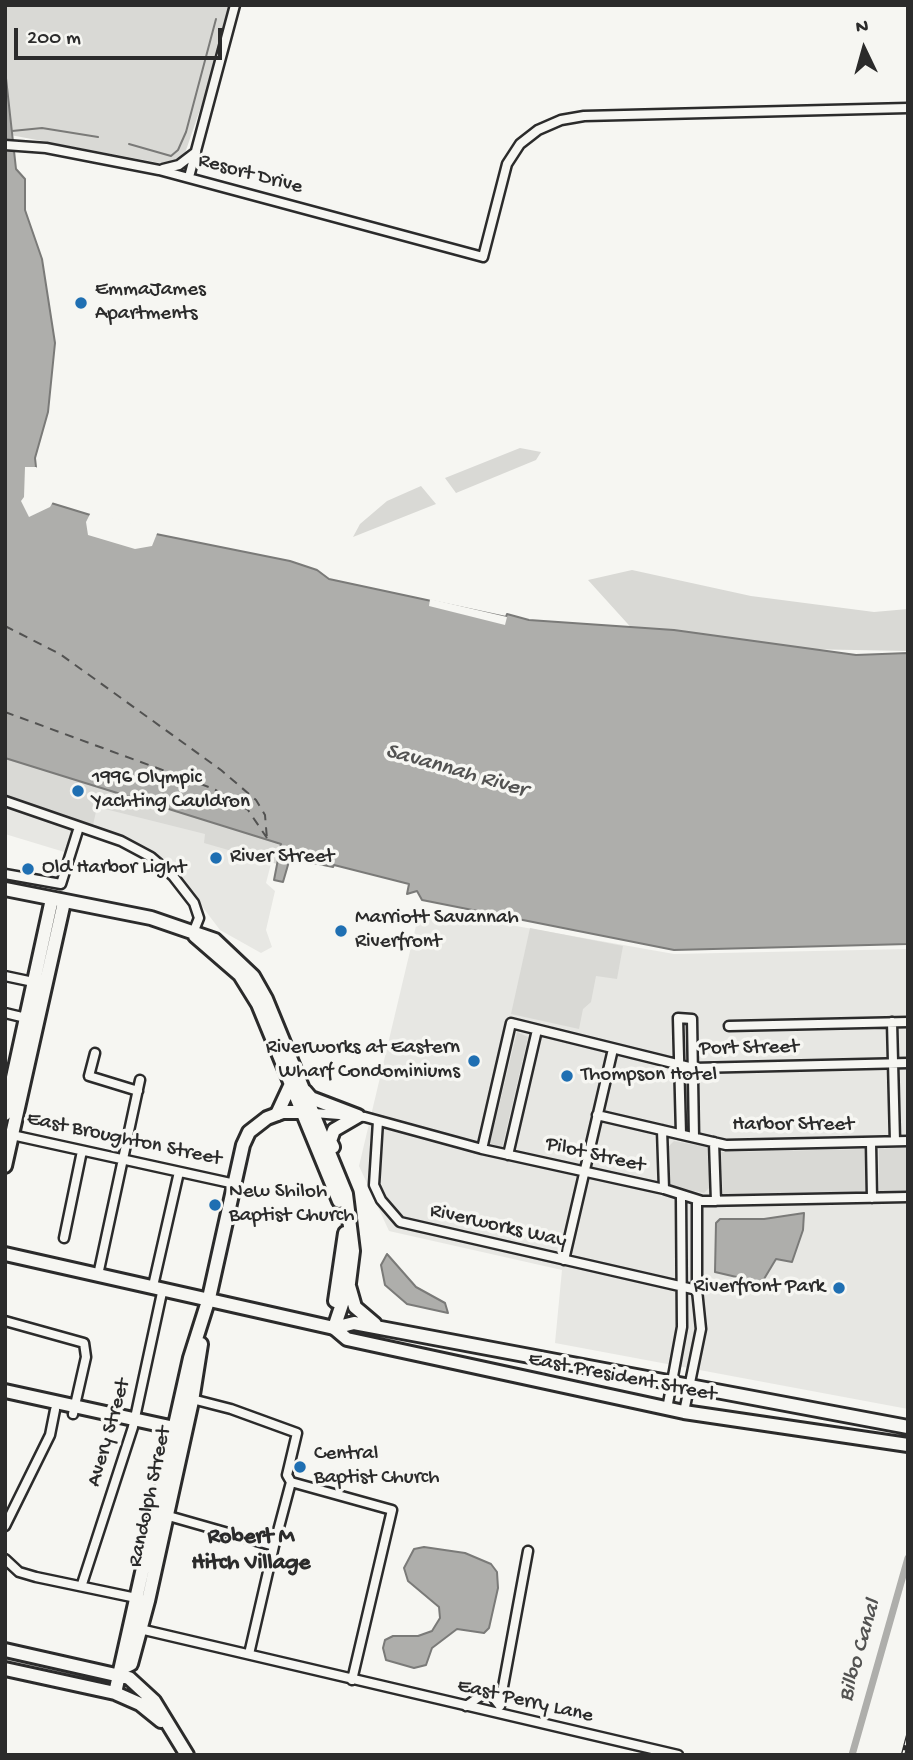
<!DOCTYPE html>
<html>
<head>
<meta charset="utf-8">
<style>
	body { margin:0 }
	#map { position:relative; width:913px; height:1760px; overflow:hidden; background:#f6f6f2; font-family:"Gochi Hand",sans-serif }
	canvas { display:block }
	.frame { position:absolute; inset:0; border:7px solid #2b2b2b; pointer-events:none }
	.north { position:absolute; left:829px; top:14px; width:70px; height:70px; -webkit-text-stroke:5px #f6f6f2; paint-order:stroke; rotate:355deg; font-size:19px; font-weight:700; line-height:28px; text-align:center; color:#2b2b2b }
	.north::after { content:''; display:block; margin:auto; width:24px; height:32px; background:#2b2b2b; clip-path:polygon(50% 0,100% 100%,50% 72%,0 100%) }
	.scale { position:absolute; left:14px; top:28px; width:208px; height:32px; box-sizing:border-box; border:4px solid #2b2b2b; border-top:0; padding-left:9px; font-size:21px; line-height:24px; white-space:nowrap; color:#2b2b2b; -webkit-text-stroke:5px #f6f6f2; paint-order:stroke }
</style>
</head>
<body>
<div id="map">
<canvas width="913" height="1760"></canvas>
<div class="frame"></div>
<div class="north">N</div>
<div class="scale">200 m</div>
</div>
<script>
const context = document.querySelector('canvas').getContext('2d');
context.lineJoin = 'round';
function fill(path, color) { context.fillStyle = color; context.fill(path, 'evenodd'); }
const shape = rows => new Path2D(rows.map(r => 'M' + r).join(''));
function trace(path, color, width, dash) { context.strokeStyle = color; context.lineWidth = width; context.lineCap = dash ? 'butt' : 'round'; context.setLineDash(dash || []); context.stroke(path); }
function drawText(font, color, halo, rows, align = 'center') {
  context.font = font + ' "Gochi Hand",sans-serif'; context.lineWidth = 7; context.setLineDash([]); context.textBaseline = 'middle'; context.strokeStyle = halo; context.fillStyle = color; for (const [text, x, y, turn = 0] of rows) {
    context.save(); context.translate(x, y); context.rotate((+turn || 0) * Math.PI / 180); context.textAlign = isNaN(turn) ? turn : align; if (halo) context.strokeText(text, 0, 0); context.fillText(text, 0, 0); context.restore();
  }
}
const built = shape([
	[5,768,275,848,266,883,275,891,266,930,272,947,261,953,220,930,179,876,147,847,80,821,71,854,5,834],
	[420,909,674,954,908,949,908,1409,555,1343,562,1270,389,1231,359,1166]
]);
const green = shape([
	[5,5,236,5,184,156,172,164,165,164,5,134],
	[520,448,541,452,536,460,456,493,445,478],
	[421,486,436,504,353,537,360,524,387,501],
	[632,570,751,596,874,612,908,609,908,651,801,649,636,633,588,580],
	[5,758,282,844,277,864,204,843,205,834,97,807,93,825,5,797],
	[530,928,623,946,617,979,596,976,591,1002,583,1009,579,1029,511,1014],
	[517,1032,528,1037,502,1148,490,1143],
	[674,1141,707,1147,710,1187,704,1193,670,1186,669,1146],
	[908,1147,908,1192,882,1193,879,1190,879,1149],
	[868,1149,867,1193,723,1196,721,1152],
	[5,1653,109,1675,106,1687,5,1665]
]);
const water = shape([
	[5,69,16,169,25,179,25,210,42,259,55,343,48,412,35,458,36,467,30,471,38,499,146,532,290,561,317,570,329,579,506,617,507,614,529,620,674,630,856,655,908,653,908,944,674,950,422,900,417,891,407,894,409,884,334,865,333,867,290,858,283,882,274,880,281,844,5,758,5,69],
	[804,1213,803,1230,792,1262,776,1259,764,1279,758,1282,715,1272,716,1223,720,1219,764,1219,804,1213],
	[387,1254,416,1287,445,1303,448,1313,407,1304,385,1285,381,1265,387,1254],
	[424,1547,465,1553,491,1564,497,1572,498,1588,489,1628,484,1633,457,1629,432,1648,426,1665,414,1668,386,1660,383,1648,385,1640,393,1636,418,1636,432,1631,440,1618,439,1607,408,1581,404,1568,414,1549,424,1547]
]);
const pier = shape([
	[25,467,36,467,38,469,34,473,41,496,54,500,50,507,29,517,21,501,24,497],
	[91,512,158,531,152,546,135,549,88,535,86,522],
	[430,599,507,617,505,625,429,606]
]);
const stream = shape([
	[12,131,42,128,98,137],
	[129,144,171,156,178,150,186,132,216,19]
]);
const canal = shape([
	[852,1755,908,1558]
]);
const ferry = shape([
	[5,626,60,654,221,770,256,800,265,815,267,839],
	[5,712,214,789,248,810,267,838]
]);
const street = shape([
	[5,145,46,148,159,170,483,257,507,164,520,144,538,130,561,120,584,116,908,108],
	[163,169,179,165,196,152],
	[189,177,235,5],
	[5,801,121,841,151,857,173,876,194,903,199,918,193,933],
	[5,874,61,884,79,827],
	[5,976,38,983],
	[5,1013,30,1019],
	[892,1022,895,1141],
	[729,1026,908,1022],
	[95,1053,89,1076,138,1091],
	[314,1113,365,1117,482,1149,664,1189,702,1201,908,1197],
	[597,1115,726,1145,908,1141],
	[378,1121,374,1185,381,1200,400,1222,697,1290],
	[662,1130,664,1189],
	[681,1134,678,1018,692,1019,694,1137],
	[12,1135,235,1184],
	[714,1142,716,1201],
	[871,1143,872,1198],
	[482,1149,511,1023,693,1068,908,1063],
	[508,1155,537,1030],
	[64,1238,82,1151],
	[564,1260,613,1049],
	[98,1275,140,1080],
	[153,1286,179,1172],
	[5,1321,84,1343,86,1357,73,1414],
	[192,1399,231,1409,297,1433,287,1475,291,1482,274,1546],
	[667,1409,682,1327,681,1197],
	[684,1412,701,1329,697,1290,697,1200],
	[291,1482,392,1510,352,1680],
	[165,1515,274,1546,249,1654],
	[5,1526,50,1435,55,1410],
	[5,1559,19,1572,36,1577,141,1599],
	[82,1584,133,1427,163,1288],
	[140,1629,678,1755],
	[500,1703,528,1551],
	[466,1706,485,1693,490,1693,500,1706]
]);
const secondary = shape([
	[5,1114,52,899],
	[5,1166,64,902],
	[5,1254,334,1328],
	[5,1391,179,1429],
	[5,1650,129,1678,154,1701,187,1755],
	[123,1668,131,1664,148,1601,192,1401,201,1344],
	[5,1669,115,1693,140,1704,161,1721],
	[115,1693,190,1358,209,1298,243,1145,249,1132,267,1118,283,1112,312,1112]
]);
const primary = shape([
	[5,889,151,918,215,940,253,976,266,999,346,1194,353,1251,349,1283,334,1328],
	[195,936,240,975,258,1004,339,1201],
	[305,1091,311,1098,358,1116],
	[277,1114,291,1084],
	[333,1147,330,1141,334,1130,358,1116],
	[349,1286,355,1307,375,1324],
	[335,1301,345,1233],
	[334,1328,347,1339,684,1412,908,1445],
	[334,1328,354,1323,908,1427]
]);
const rail = shape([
	[903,1755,908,1736]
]);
const markers = [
	[81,303,7,"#1f6fb2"],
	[78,791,7,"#1f6fb2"],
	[216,858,7,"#1f6fb2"],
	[28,869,7,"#1f6fb2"],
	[341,931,7,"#1f6fb2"],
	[474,1061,7,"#1f6fb2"],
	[567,1076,7,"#1f6fb2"],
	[215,1205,7,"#1f6fb2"],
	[839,1288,7,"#1f6fb2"],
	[300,1467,7,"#1f6fb2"]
];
const streetNames = [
	["Resort Drive",250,175,15],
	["Port Street",749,1049,-1],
	["Harbor Street",793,1126],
	["East Broughton Street",124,1140,12],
	["Pilot Street",595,1156,13],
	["Riverworks Way",498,1227,13],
	["East President Street",622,1378,11],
	["Avery Street",110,1433,-74],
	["Randolph Street",151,1497,-78],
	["East Perry Lane",525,1702,13]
];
const poiNames = [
	["EmmaJames",95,291],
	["Apartments",95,315],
	["1996 Olympic",92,779],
	["Yachting Cauldron",92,803],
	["River Street",230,858],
	["Old Harbor Light",42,869],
	["Marriott Savannah",355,919],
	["Riverfront",355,943],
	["Riverworks at Eastern",460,1049,"right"],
	["Wharf Condominiums",460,1073,"right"],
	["Thompson Hotel",581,1076],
	["New Shiloh",229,1193],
	["Baptist Church",229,1217],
	["Riverfront Park",825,1288,"right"],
	["Central",314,1455],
	["Baptist Church",314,1479]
];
const waterNames = [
	["Savannah River",456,772,16],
	["Bilbo Canal",861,1651,-74]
];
const neighbourhoodNames = [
	["Robert M",251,1538],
	["Hitch Village",251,1564]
];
fill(built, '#e7e7e3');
fill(green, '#d9d9d5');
fill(water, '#aeaeab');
trace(water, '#7a7a78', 2);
fill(pier, '#f6f6f2');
trace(stream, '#7a7a78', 2);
trace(canal, '#aeaeab', 7);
trace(ferry, '#525251', 2, [9, 7]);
trace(street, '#2b2b2b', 13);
trace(secondary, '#2b2b2b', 18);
trace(primary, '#2b2b2b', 18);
trace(street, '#f6f6f2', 8);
trace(secondary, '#f6f6f2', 12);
trace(primary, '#f6f6f2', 12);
trace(rail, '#2b2b2b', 4.5);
trace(rail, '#f6f6f2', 2, [5]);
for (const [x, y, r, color] of markers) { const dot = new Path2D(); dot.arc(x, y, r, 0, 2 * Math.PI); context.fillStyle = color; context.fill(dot); trace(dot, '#f6f6f2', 2.5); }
drawText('21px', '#2b2b2b', '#f6f6f2', streetNames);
drawText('21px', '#2b2b2b', '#f6f6f2', poiNames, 'left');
drawText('italic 23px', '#525251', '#f6f6f2', waterNames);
drawText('bold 23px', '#2b2b2b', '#f6f6f2', neighbourhoodNames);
</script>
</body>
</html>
